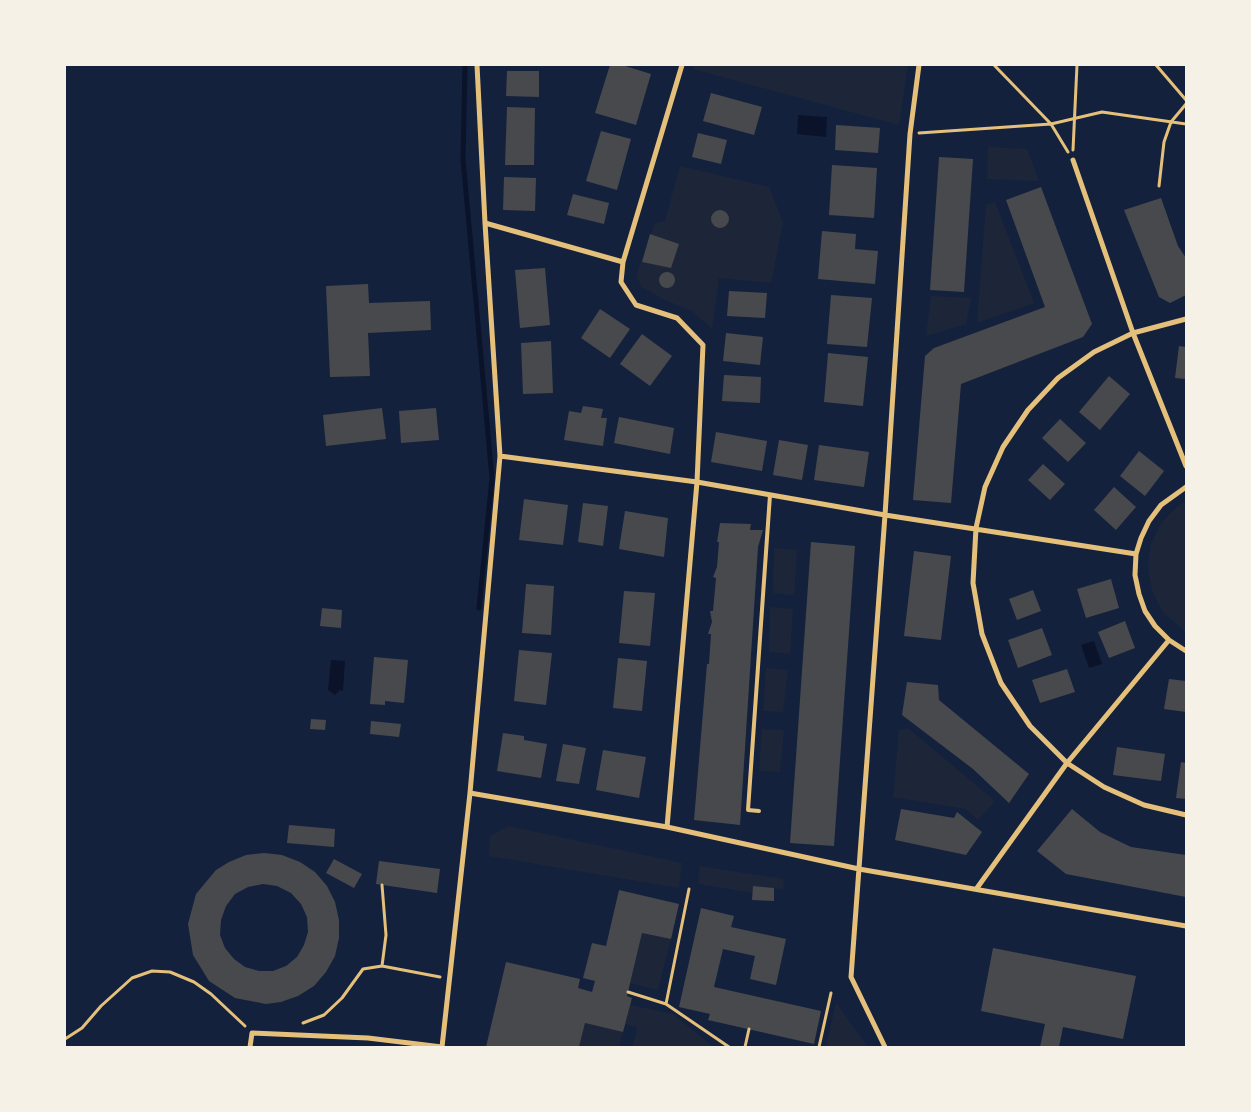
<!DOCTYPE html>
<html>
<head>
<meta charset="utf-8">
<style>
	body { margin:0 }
	#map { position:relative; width:1251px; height:1112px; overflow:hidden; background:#14213d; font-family:"Source Sans 3",sans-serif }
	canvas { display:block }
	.frame { position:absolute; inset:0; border:66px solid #f6f1e7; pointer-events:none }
</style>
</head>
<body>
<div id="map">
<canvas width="1251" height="1112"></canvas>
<div class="frame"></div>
</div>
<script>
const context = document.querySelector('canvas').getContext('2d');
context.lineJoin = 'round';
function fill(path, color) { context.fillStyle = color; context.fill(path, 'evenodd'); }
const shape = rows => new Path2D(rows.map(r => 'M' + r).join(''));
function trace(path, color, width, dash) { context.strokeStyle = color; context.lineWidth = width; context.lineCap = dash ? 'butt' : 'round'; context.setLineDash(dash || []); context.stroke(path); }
const green = shape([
	[694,65,908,65,899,125,693,69],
	[988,147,1027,149,1039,181,987,179],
	[680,166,769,187,783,222,771,283,719,278,712,329,692,311,665,300,642,287,636,276,655,223,665,221],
	[995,202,1034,303,977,323,986,205],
	[931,296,971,298,966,324,926,336],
	[1186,501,1186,632,1163,612,1152,591,1148,568,1151,544,1162,522,1179,505],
	[774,548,797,550,794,595,773,593],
	[770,607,793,609,790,654,769,652],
	[766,668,788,670,783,712,763,711],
	[908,728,995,801,978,820,966,809,893,797,899,730],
	[762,729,784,730,780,772,759,771],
	[508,826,682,863,679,888,489,856,490,836],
	[700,866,783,879,784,889,753,886,753,893,698,884],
	[642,933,671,939,658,990,630,983],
	[836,1003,868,1047,826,1047],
	[630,1005,673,1014,714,1047,633,1047,637,1027,625,1024],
	[585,1023,623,1032,619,1047,579,1047]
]);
const water = shape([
	[798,115,827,117,826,137,797,134],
	[1094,641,1102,664,1089,668,1081,645],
	[331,660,345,661,343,691,340,690,335,695,328,690]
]);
const stream = shape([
	[465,65,463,159,492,478,479,608]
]);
const building = shape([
	[610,65,622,65,651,74,636,125,595,113],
	[507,71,539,71,539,97,506,96],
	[711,93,762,107,754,135,703,121],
	[507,107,535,108,534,165,505,165],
	[836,125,880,128,878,153,835,150],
	[601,131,631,139,617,190,586,181],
	[698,133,727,140,721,164,692,157],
	[939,157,973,159,964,292,930,290],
	[832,165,877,168,874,218,829,215],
	[504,177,536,178,535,211,503,210],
	[1041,187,1092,324,1083,337,961,384,951,503,913,500,925,356,934,348,1045,307,1006,200],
	[573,194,609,203,604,224,567,215],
	[1161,198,1178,246,1186,258,1186,295,1170,303,1159,297,1124,210],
	'711 219a9 9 0 1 1 18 0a9 9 0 1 1-18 0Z',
	[822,231,856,234,855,249,878,251,875,284,818,279],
	[650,234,679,244,671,268,642,262],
	[545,268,550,325,520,328,515,270],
	'659 280a8 8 0 1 1 16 0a8 8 0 1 1-16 0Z',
	[368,284,369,303,430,301,431,330,368,333,370,376,330,377,326,286],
	[729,291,767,293,765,318,727,316],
	[831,295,872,298,867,347,827,344],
	[600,309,630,329,610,358,581,338],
	[726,333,763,337,760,365,723,361],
	[642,334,672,356,650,386,620,364],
	[551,341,553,393,523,394,521,343],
	[1179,346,1186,347,1186,379,1175,378],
	[828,353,868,357,863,406,824,402],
	[724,375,761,377,760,403,722,401],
	[1109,376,1130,394,1100,430,1079,412],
	[583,406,603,409,601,418,607,418,603,446,564,440,569,411,581,413],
	[382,408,386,439,326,446,323,415],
	[436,408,439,440,401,443,399,411],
	[619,417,674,428,670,454,614,443],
	[1060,419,1086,443,1068,462,1042,438],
	[716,432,767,441,762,471,711,462],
	[779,440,808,445,802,480,773,475],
	[819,445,869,452,864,487,814,480],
	[1139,451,1164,471,1145,496,1120,476],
	[1043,464,1065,484,1050,500,1028,480],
	[1114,487,1136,507,1116,530,1094,510],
	[524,499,568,505,563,545,519,540],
	[583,503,608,506,603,546,578,542],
	[625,511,668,518,664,557,619,549],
	[720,523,751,524,750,530,763,530,758,547,740,825,694,820,707,664,709,664,711,634,708,634,712,622,710,611,713,611,716,578,713,577,717,567,719,542,717,542],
	[811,542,855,546,834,846,790,843],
	[914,551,951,556,941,640,904,636],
	[1111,579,1119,608,1086,618,1077,589],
	[526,584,554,586,551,635,522,633],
	[1033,590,1041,611,1017,620,1009,599],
	[624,591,655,593,650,646,619,643],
	[322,608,342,610,341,628,320,626],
	[1125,621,1135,648,1109,658,1098,632],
	[1042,628,1052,655,1018,668,1008,640],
	[519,650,552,653,546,705,514,701],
	[374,657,408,660,404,703,385,701,385,705,370,704],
	[618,658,647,661,642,711,613,708],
	[1067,669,1075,692,1040,703,1032,680],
	[1169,679,1186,681,1186,712,1164,709],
	[907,682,938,685,939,700,1029,774,1009,803,973,769,902,715],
	[311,719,326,720,325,730,310,729],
	[371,721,401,724,399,737,370,734],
	[503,733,524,736,524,740,547,744,541,778,497,771],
	[563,744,586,748,579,784,556,781],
	[1117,747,1165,754,1161,781,1113,775],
	[603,750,646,757,639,798,596,790],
	[1181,762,1186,763,1186,799,1176,798],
	[901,809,954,818,957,812,982,832,966,855,895,840],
	[1072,809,1100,832,1131,847,1186,855,1186,897,1066,874,1037,851],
	[289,825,335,829,334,847,287,843],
	[264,853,282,855,300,862,315,872,327,886,335,902,339,920,339,938,335,956,326,972,314,986,298,996,281,1002,266,1004,235,998,209,981,193,955,188,924,196,894,216,870,229,862,246,855],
	[263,884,277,886,291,893,301,904,307,917,308,932,304,945,297,957,286,966,273,971,259,971,245,967,234,959,225,948,220,935,221,920,226,906,235,894,248,887],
	[334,859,362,874,354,888,326,873],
	[379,861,440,869,437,893,376,884],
	[753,886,774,888,774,901,752,900],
	[619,890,679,904,671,939,642,933,627,996,632,998,623,1032,585,1023,579,1047,486,1047,506,962,580,979,578,988,592,992,595,981,583,978,592,943,606,946],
	[701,908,734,916,731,927,786,939,776,985,750,979,755,956,723,949,714,987,821,1011,814,1044,708,1020,710,1014,679,1007],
	[993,948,1136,976,1123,1039,1063,1027,1059,1047,1040,1047,1045,1024,981,1011]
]);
const path = shape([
	[994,65,1051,124,1068,152],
	[1156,65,1186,100],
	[919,133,1051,124,1102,112,1186,124],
	[1073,150,1077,65],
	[1159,186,1164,142,1171,122,1186,104],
	[382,885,386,935,382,966],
	[689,889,666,1004,729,1047],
	[628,992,666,1004],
	[303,1023,324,1015,342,998,363,969,382,966,440,977],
	[65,1039,82,1028,101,1006,132,978,152,971,170,972,194,982,211,994,245,1026],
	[745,1047,749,1029],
	[819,1047,831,993]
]);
const service = shape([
	[759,811,748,810,770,495]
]);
const minor = shape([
	[1073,160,1133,333,1186,466],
	[485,223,623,262],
	[1186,319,1133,333,1094,352,1058,378,1028,410,1003,447,985,487,976,528,973,583,982,634,1001,683,1030,726,1067,763,1104,787,1144,805,1186,815],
	[500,456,697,482,885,515,1136,554],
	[1186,487,1161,505,1149,521,1141,538,1136,554,1135,575,1139,594,1145,611,1155,626,1169,640,1186,651],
	[470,793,667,827,859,869,1186,926],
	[667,827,697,482,703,345,677,318,636,305,621,282,623,262,682,65],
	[977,888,1067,763,1169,640],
	[250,1047,252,1033,368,1038,442,1047],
	[442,1047,470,793,500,456,485,223,477,65],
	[885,1047,851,977,885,515,910,134,919,65]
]);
fill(green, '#1d2539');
fill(water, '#0b132b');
trace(stream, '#0b132b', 5);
fill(building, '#48494c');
trace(path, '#e5c07b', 3);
trace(service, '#e5c07b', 4);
trace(minor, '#e5c07b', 5);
</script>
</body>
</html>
